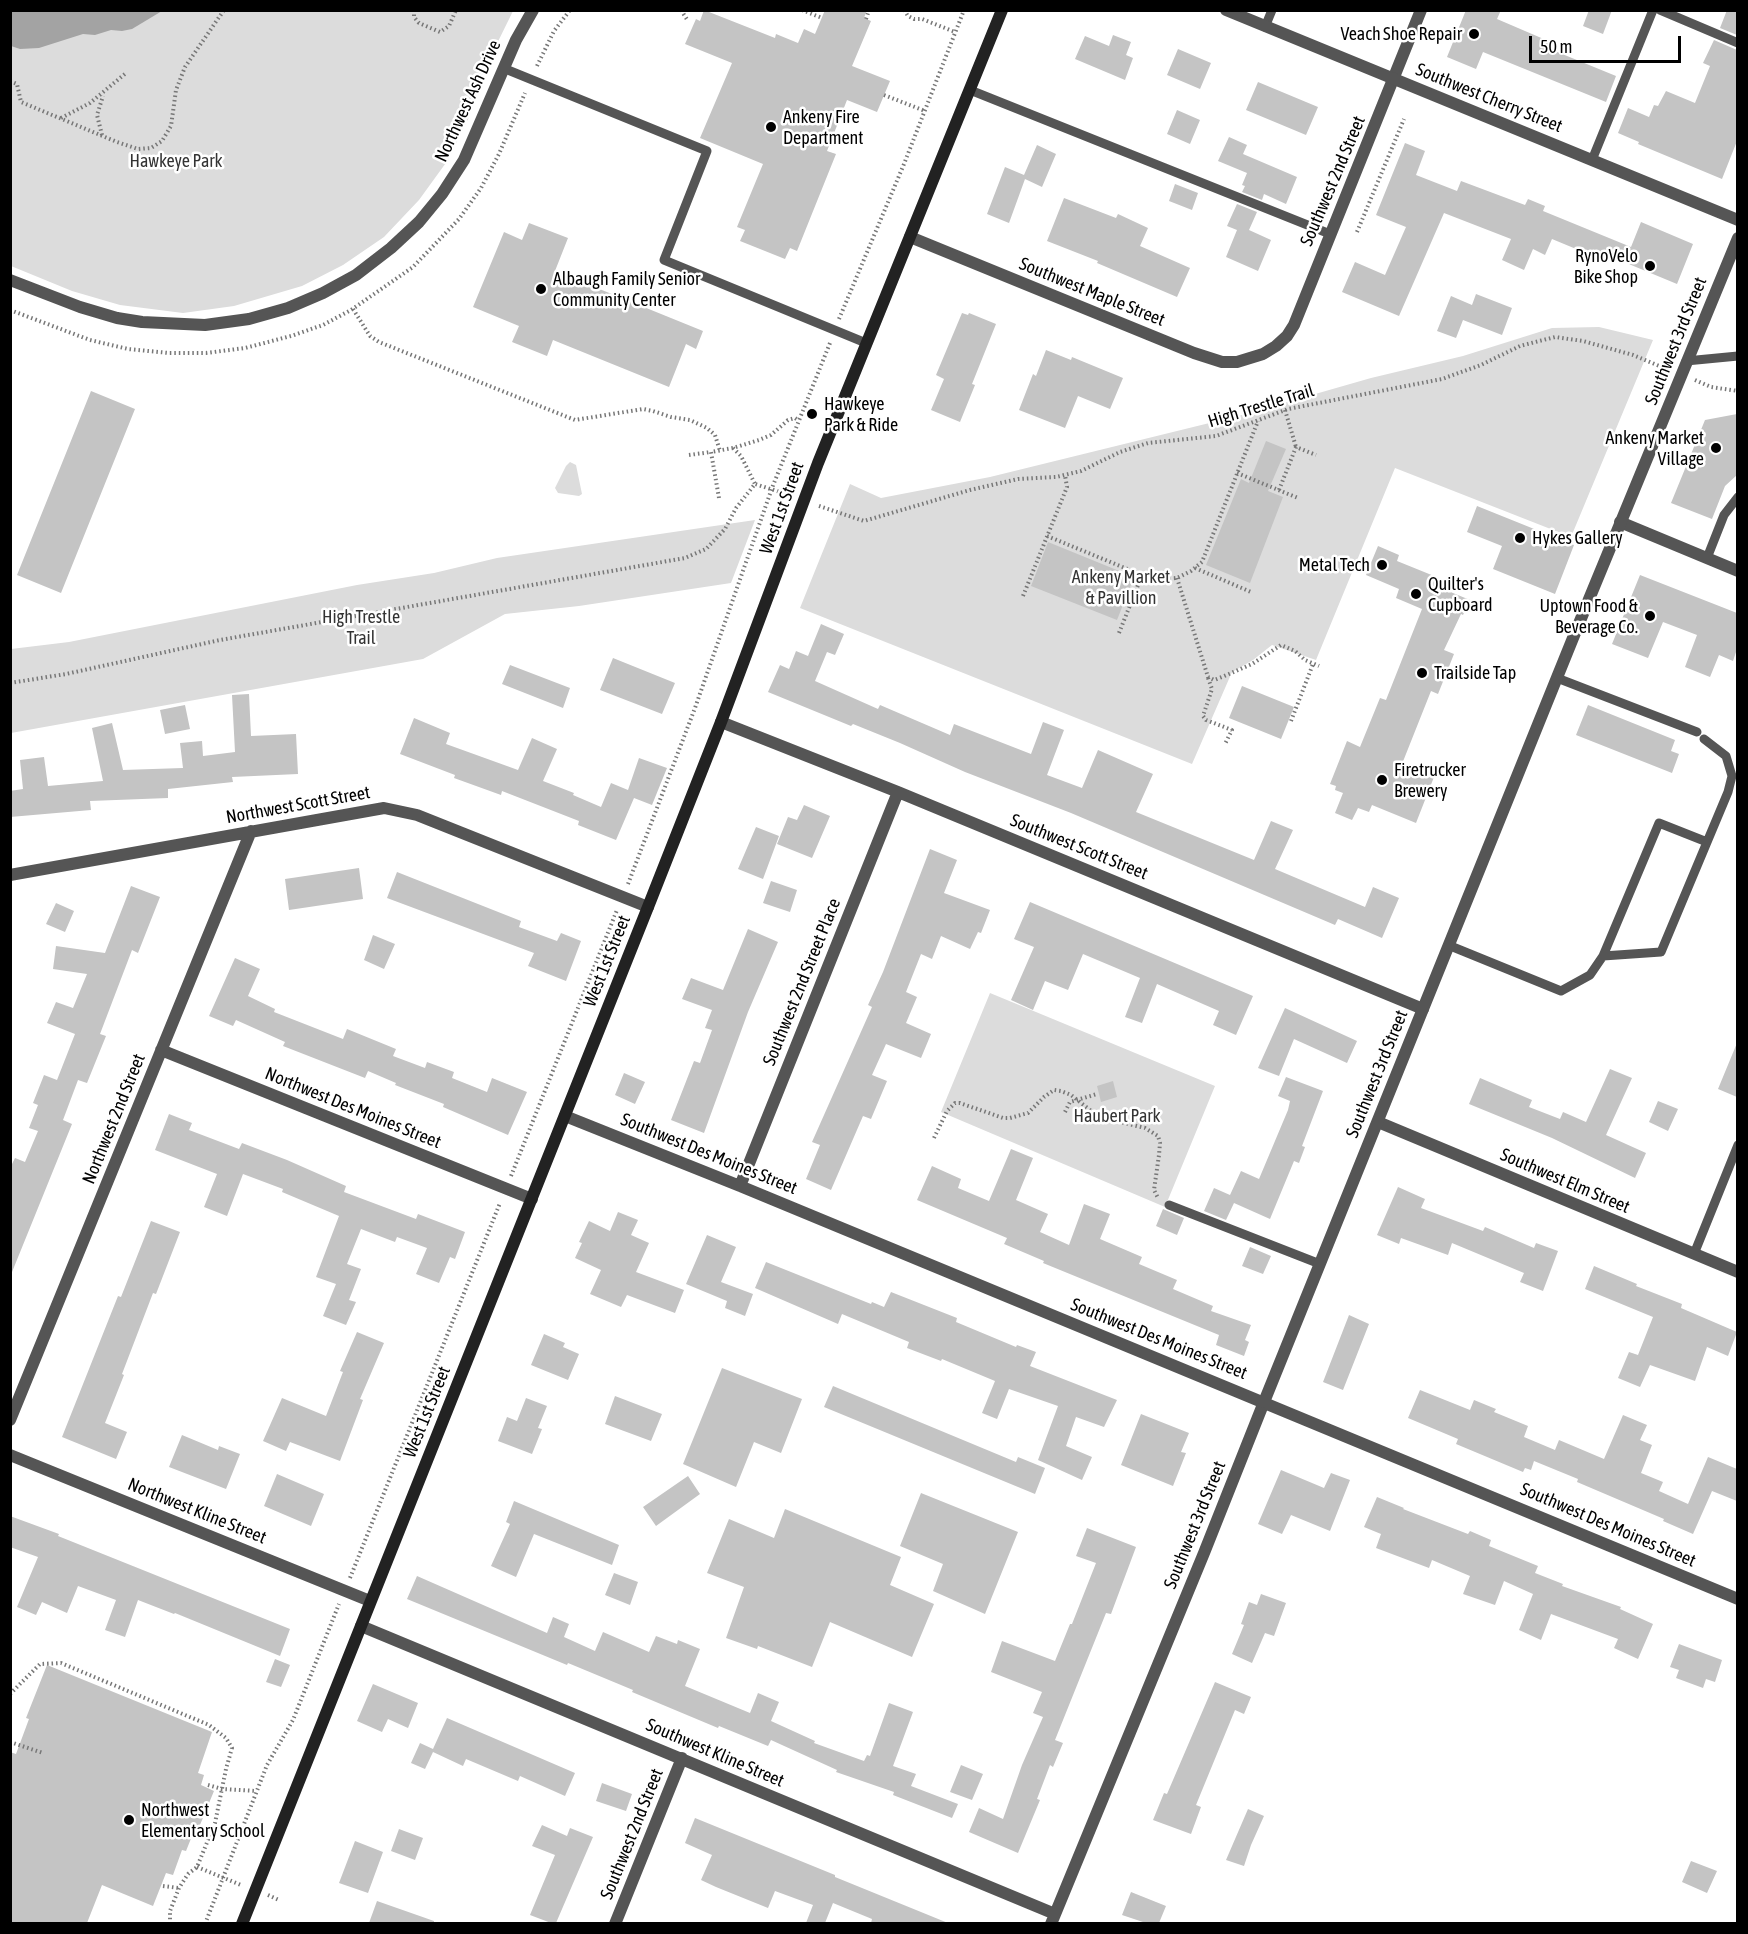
<!DOCTYPE html>
<html>
<head>
<meta charset="utf-8">
<style>
	body { margin:0 }
	#map { position:relative; width:1748px; height:1934px; overflow:hidden; background:#fff; font-family:"Asap Condensed",sans-serif }
	canvas { display:block }
	.frame { position:absolute; inset:0; border:12px solid #000; pointer-events:none }
	.scale { position:absolute; left:1529px; top:36px; width:152px; height:27px; box-sizing:border-box; border:3px solid #000; border-top:0; padding-left:8px; font-size:18px; line-height:21px; white-space:nowrap; color:#000; -webkit-text-stroke:4px #fff; paint-order:stroke }
</style>
</head>
<body>
<div id="map">
<canvas width="1748" height="1934"></canvas>
<div class="frame"></div>
<div class="scale">50 m</div>
</div>
<script>
const context = document.querySelector('canvas').getContext('2d');
context.lineJoin = 'round';
function fill(path, color) { context.fillStyle = color; context.fill(path, 'evenodd'); }
const shape = rows => new Path2D(rows.map(r => 'M' + r).join(''));
function trace(path, color, width, dash) { context.strokeStyle = color; context.lineWidth = width; context.lineCap = dash ? 'butt' : 'round'; context.setLineDash(dash || []); context.stroke(path); }
function drawText(font, color, halo, rows, align = 'center') {
  context.font = font + ' "Asap Condensed",sans-serif'; context.lineWidth = 5; context.setLineDash([]); context.textBaseline = 'middle'; context.strokeStyle = halo; context.fillStyle = color; for (const [text, x, y, turn = 0] of rows) {
    context.save(); context.translate(x, y); context.rotate((+turn || 0) * Math.PI / 180); context.textAlign = isNaN(turn) ? turn : align; if (halo) context.strokeText(text, 0, 0); context.fillText(text, 0, 0); context.restore();
  }
}
const green = shape([
	[10,11,513,11,485,68,469,117,448,160,419,200,384,237,343,265,302,286,234,306,183,313,120,305,72,291,11,266],
	[1599,327,1653,340,1571,537,1395,468,1316,660,1272,645,1253,660,1232,672,1192,764,800,608,850,484,881,498,990,477,1242,415,1371,378,1463,356,1552,328],
	[570,462,576,465,582,494,579,496,558,493,555,488,566,466],
	[755,520,731,583,579,606,505,614,423,659,11,733,11,649,69,642,357,585,434,573,497,558],
	[990,993,1215,1086,1165,1207,941,1112]
]);
const water = shape([
	[11,10,162,10,162,11,132,29,122,31,111,30,95,35,83,34,39,48,20,49,11,46]
]);
const building = shape([
	[704,10,775,38,776,34,798,43,804,29,815,34,825,10,867,10,864,18,871,21,852,66,890,81,877,112,847,100,827,151,836,154,797,251,790,248,785,259,740,241,745,230,737,227,763,164,700,138,732,63,685,44,696,19,700,21],
	[1466,10,1501,10,1497,19,1553,43,1550,49,1616,76,1606,102,1483,52,1476,69,1447,57],
	[1589,10,1612,10,1603,34,1583,26],
	[1727,10,1737,10,1737,35,1720,28],
	[1113,35,1131,42,1126,55,1133,58,1125,80,1075,59,1085,36,1109,46],
	[1714,40,1737,50,1737,141,1722,179,1638,144,1639,142,1618,133,1628,108,1649,117,1654,105,1658,106,1666,91,1695,103,1710,66,1703,63],
	[1178,49,1211,63,1200,89,1167,75],
	[1258,82,1318,107,1306,135,1246,110],
	[1177,110,1200,120,1190,144,1167,134],
	[1229,137,1247,145,1243,154,1297,177,1286,204,1264,194,1262,200,1242,192,1245,186,1242,185,1247,173,1218,161],
	[1405,143,1425,151,1416,175,1457,191,1461,181,1525,205,1528,199,1545,206,1543,211,1631,247,1641,222,1693,244,1677,284,1607,255,1605,261,1552,239,1545,255,1533,249,1524,270,1502,260,1511,239,1444,213,1399,316,1342,292,1355,262,1385,275,1406,227,1376,215],
	[1037,145,1056,154,1042,187,1025,179,1009,223,987,214,1005,167,1024,175],
	[1175,184,1198,193,1192,210,1169,201],
	[1064,198,1116,218,1118,214,1148,228,1140,246,1190,268,1177,297,1097,263,1098,261,1047,241],
	[1237,204,1257,212,1249,230,1271,240,1258,271,1226,257,1237,230,1227,226],
	[529,223,568,238,555,271,703,331,696,349,686,344,669,387,553,340,547,356,512,342,519,326,473,307,504,232,522,240],
	[1476,294,1512,308,1502,335,1463,320,1456,338,1437,331,1451,296,1472,305],
	[962,313,968,315,969,313,996,324,972,384,975,385,960,422,931,410,944,379,936,375],
	[1046,350,1071,360,1072,357,1123,378,1110,409,1078,396,1065,428,1019,410,1033,374,1036,376],
	[91,391,135,409,61,593,17,575],
	[1737,414,1737,475,1725,486,1712,519,1671,503,1705,420],
	[1266,441,1286,449,1268,491,1283,497,1250,583,1206,565,1241,479,1249,483],
	[1477,506,1574,545,1555,594,1493,569,1502,546,1467,532],
	[1048,542,1134,577,1117,620,1031,586],
	[1378,546,1399,555,1397,561,1439,578,1436,586,1470,600,1463,615,1461,614,1444,650,1454,654,1438,694,1431,691,1402,764,1434,777,1416,823,1372,805,1369,812,1358,808,1352,820,1335,813,1343,793,1335,790,1336,786,1330,784,1347,741,1360,747,1380,698,1386,700,1422,609,1396,598,1399,589,1366,575],
	[1640,575,1737,613,1737,649,1733,661,1719,655,1710,677,1685,667,1697,635,1663,622,1648,658,1612,644],
	[821,624,844,634,835,655,827,652,815,681,878,709,880,705,950,735,954,724,1031,754,1043,722,1064,730,1047,775,1082,788,1098,750,1153,774,1136,812,1254,860,1271,821,1293,830,1275,869,1365,907,1373,887,1399,898,1382,938,1338,919,1335,925,1071,813,965,772,900,743,853,724,851,726,768,692,780,665,789,669,796,651,808,656],
	[613,658,675,683,662,714,600,690],
	[510,665,570,688,563,708,502,684],
	[1242,686,1294,707,1281,739,1229,718],
	[249,694,251,736,296,734,298,774,232,777,233,782,168,789,168,798,90,801,91,810,10,817,10,791,23,789,20,760,44,757,48,786,103,781,92,728,112,723,123,770,183,768,180,743,202,741,203,756,235,752,232,695],
	[185,705,190,729,165,734,160,710],
	[1588,705,1675,740,1671,751,1679,754,1672,773,1576,735],
	[414,718,450,733,446,744,518,770,532,738,557,749,543,781,574,793,573,795,601,807,611,783,628,790,639,758,667,768,652,805,634,798,616,840,578,825,579,821,502,791,501,795,454,778,455,775,400,754],
	[804,805,830,816,812,858,777,844,788,817,797,820],
	[756,827,779,836,763,879,738,869],
	[930,849,957,860,944,893,990,910,981,933,978,932,970,949,941,936,932,959,921,954,906,992,917,997,906,1023,931,1034,921,1058,886,1044,872,1075,887,1081,871,1119,863,1116,831,1190,806,1179,820,1145,812,1142,872,1007,868,1005,883,972],
	[359,868,363,899,289,910,285,879],
	[397,872,521,921,519,927,557,941,561,933,581,941,566,981,528,966,534,953,387,898],
	[771,881,797,890,790,912,763,903],
	[131,886,160,897,138,953,132,950,100,1034,106,1036,87,1083,78,1080,63,1120,72,1124,10,1277,10,1168,15,1158,25,1162,38,1131,29,1128,38,1105,33,1103,44,1075,57,1080,75,1034,47,1023,56,1002,73,1008,87,974,53,969,56,946,105,953],
	[1030,902,1253,996,1236,1035,1213,1025,1219,1011,1157,984,1142,1023,1125,1017,1140,978,1083,954,1068,990,1045,981,1033,1010,1011,1000,1034,947,1014,939],
	[56,903,74,911,65,932,46,924],
	[748,929,778,942,748,1012,704,1133,671,1120,694,1061,700,1063,712,1030,705,1028,712,1010,682,999,691,978,723,990],
	[373,935,395,944,384,969,364,960],
	[235,958,260,969,248,996,275,1009,274,1012,343,1039,347,1029,396,1049,393,1056,425,1068,427,1062,454,1072,452,1078,487,1092,492,1078,527,1092,508,1135,443,1107,444,1104,395,1085,396,1083,368,1071,365,1078,283,1046,285,1042,236,1020,233,1026,209,1016],
	[1285,1008,1357,1041,1347,1063,1294,1039,1279,1076,1258,1068],
	[1737,1043,1737,1097,1718,1089],
	[1610,1069,1632,1078,1606,1135,1646,1153,1635,1178,1552,1138,1469,1104,1480,1078,1532,1100,1529,1107,1560,1119,1563,1112,1586,1122],
	[624,1073,645,1082,635,1104,615,1095],
	[1286,1077,1323,1091,1302,1146,1305,1147,1299,1163,1294,1161,1270,1219,1234,1203,1226,1220,1204,1211,1214,1188,1230,1195,1241,1171,1259,1179,1288,1110,1290,1101,1278,1096],
	[1113,1081,1117,1097,1101,1102,1097,1086],
	[1658,1101,1678,1109,1668,1131,1649,1122],
	[169,1114,192,1123,189,1130,239,1149,242,1143,287,1160,346,1186,344,1192,416,1219,418,1214,465,1232,455,1259,450,1257,439,1283,416,1274,427,1248,397,1237,395,1242,361,1229,347,1264,361,1269,349,1300,356,1302,346,1325,323,1316,336,1284,316,1277,339,1216,282,1192,283,1189,243,1174,227,1216,204,1207,217,1174,155,1150],
	[1011,1149,1033,1158,1016,1200,1048,1214,1040,1232,1069,1245,1084,1204,1110,1214,1100,1239,1142,1257,1139,1264,1177,1280,1173,1289,1213,1306,1211,1311,1251,1325,1245,1340,1249,1342,1244,1356,1216,1345,1219,1335,1043,1263,1044,1261,1004,1244,1007,1238,917,1200,932,1166,961,1179,958,1188,989,1201],
	[1398,1187,1425,1199,1421,1208,1483,1231,1485,1227,1534,1248,1536,1243,1558,1251,1543,1291,1520,1282,1524,1273,1452,1243,1448,1255,1401,1238,1399,1244,1377,1235],
	[1163,1209,1184,1218,1177,1235,1156,1226],
	[618,1212,638,1220,631,1235,649,1243,636,1272,684,1290,675,1313,627,1295,621,1307,590,1294,601,1270,575,1258,582,1243,579,1242,589,1221,610,1231],
	[151,1221,180,1232,156,1294,153,1293,122,1374,124,1375,105,1423,127,1432,116,1459,62,1437,118,1296,121,1297],
	[707,1235,736,1247,721,1282,753,1294,745,1316,725,1308,727,1301,686,1284],
	[1250,1247,1271,1256,1263,1274,1242,1266],
	[766,1262,871,1304,872,1302,884,1307,891,1292,957,1318,956,1322,1016,1347,1017,1345,1036,1352,1030,1366,1117,1400,1104,1427,1076,1417,1066,1446,1092,1457,1082,1480,1038,1460,1058,1406,1009,1389,997,1419,982,1413,995,1381,942,1359,941,1361,907,1348,909,1342,842,1314,838,1324,755,1288],
	[1594,1266,1637,1284,1636,1286,1682,1304,1681,1308,1737,1332,1728,1356,1707,1347,1695,1381,1650,1365,1640,1387,1618,1378,1629,1352,1638,1355,1653,1317,1585,1289],
	[1349,1315,1369,1324,1343,1390,1323,1382],
	[357,1332,384,1343,360,1399,363,1400,340,1461,290,1442,286,1451,263,1441,282,1398,326,1416,343,1372,340,1371],
	[544,1334,565,1343,563,1347,579,1354,568,1380,531,1365],
	[722,1368,802,1399,781,1453,754,1442,736,1487,683,1464],
	[833,1386,1016,1462,1018,1457,1045,1468,1035,1494,824,1407],
	[1420,1390,1470,1410,1474,1400,1496,1409,1494,1412,1528,1426,1524,1437,1555,1450,1559,1440,1604,1459,1623,1415,1647,1425,1640,1440,1652,1445,1641,1473,1663,1482,1659,1491,1688,1504,1708,1457,1737,1469,1737,1501,1712,1491,1693,1534,1663,1521,1664,1519,1577,1482,1578,1479,1534,1461,1531,1470,1525,1468,1523,1472,1456,1444,1458,1439,1408,1418],
	[615,1396,662,1414,651,1441,605,1424],
	[526,1398,547,1406,538,1428,542,1429,532,1454,498,1441,507,1417,517,1421],
	[1141,1414,1189,1433,1181,1452,1186,1453,1173,1486,1121,1465],
	[182,1435,218,1450,219,1446,240,1454,226,1489,169,1467],
	[1281,1470,1324,1488,1331,1473,1350,1480,1330,1531,1291,1515,1282,1534,1258,1524],
	[277,1474,324,1494,311,1526,264,1506],
	[688,1476,700,1494,656,1526,643,1507],
	[921,1493,1018,1532,985,1614,933,1591,943,1564,900,1546],
	[1377,1497,1404,1508,1403,1509,1468,1534,1470,1531,1491,1540,1489,1546,1538,1566,1535,1573,1563,1584,1562,1586,1621,1607,1620,1609,1653,1624,1638,1659,1614,1648,1618,1639,1551,1614,1541,1640,1519,1630,1533,1594,1504,1581,1495,1605,1463,1594,1470,1576,1432,1560,1429,1568,1376,1548,1381,1534,1364,1527],
	[514,1501,619,1545,612,1565,534,1534,516,1577,491,1566,510,1524,506,1522],
	[785,1509,901,1557,890,1585,934,1604,912,1657,830,1622,812,1667,758,1646,757,1649,726,1638,744,1587,707,1573,729,1519,774,1538],
	[10,1516,59,1534,58,1536,290,1629,280,1656,175,1613,174,1614,138,1600,125,1637,105,1630,116,1600,78,1586,67,1613,42,1602,36,1615,17,1607,38,1557,10,1547],
	[1087,1528,1136,1547,1111,1614,1106,1613,1055,1740,1063,1743,1053,1767,1050,1765,1037,1799,1040,1800,1018,1853,969,1832,979,1808,1003,1819,1022,1765,1043,1717,1033,1713,1042,1692,991,1672,1002,1641,1055,1661,1070,1624,1072,1624,1096,1563,1076,1556],
	[614,1573,638,1582,630,1605,605,1595],
	[417,1576,547,1633,553,1617,569,1624,564,1637,595,1651,603,1632,649,1652,656,1636,677,1644,678,1640,700,1649,685,1686,750,1713,758,1693,779,1702,771,1721,815,1741,814,1743,864,1761,867,1755,870,1756,889,1703,913,1712,893,1766,916,1774,911,1786,958,1804,952,1818,893,1795,894,1792,836,1772,837,1770,771,1740,768,1746,719,1726,718,1728,632,1692,633,1690,568,1663,567,1665,407,1599],
	[1261,1594,1286,1603,1274,1636,1265,1633,1252,1663,1232,1654,1244,1625,1241,1624,1249,1602,1257,1605],
	[1679,1644,1722,1660,1715,1682,1706,1679,1703,1688,1676,1678,1679,1670,1670,1667],
	[275,1659,290,1665,281,1687,266,1682],
	[47,1665,212,1732,198,1773,204,1775,201,1785,214,1791,195,1837,192,1836,186,1851,182,1850,173,1875,166,1873,153,1906,102,1885,87,1923,10,1923,10,1752,16,1754,29,1719,26,1718],
	[1215,1682,1251,1697,1244,1714,1235,1710,1196,1805,1201,1807,1191,1834,1153,1820,1164,1793,1167,1794],
	[373,1684,418,1703,408,1728,388,1719,382,1732,357,1721],
	[447,1718,575,1773,565,1796,520,1776,518,1781,466,1759,463,1766,433,1752,425,1769,411,1763,420,1743,433,1749],
	[961,1765,983,1774,972,1800,950,1792],
	[602,1783,632,1794,626,1811,596,1801],
	[1248,1809,1264,1816,1251,1845,1244,1866,1226,1860],
	[695,1818,835,1875,835,1877,948,1923,871,1923,872,1919,833,1903,825,1923,806,1923,813,1905,775,1891,768,1908,716,1887,701,1880,712,1855,685,1843],
	[542,1825,567,1836,570,1828,593,1837,556,1923,551,1923,530,1915,555,1855,532,1846],
	[399,1829,423,1838,415,1860,391,1851],
	[355,1841,383,1852,368,1893,339,1883],
	[1691,1861,1717,1871,1707,1893,1682,1882],
	[1131,1892,1166,1906,1159,1923,1146,1923,1122,1915],
	[377,1901,434,1921,434,1923,369,1923]
]);
const path = shape([
	[414,10,414,17,419,23,440,32,449,26,456,10],
	[681,10,688,21],
	[802,10,822,18],
	[904,10,908,16,914,19,922,19,955,32],
	[866,19,869,10],
	[537,66,554,31,570,10],
	[10,81,17,84,21,102,117,142,138,149,151,148,162,141,171,126,176,90,185,67,224,10],
	[884,95,925,111],
	[61,118,90,103,126,73],
	[102,135,97,115,103,96],
	[1357,232,1404,119],
	[353,309,370,336,379,342,575,420,643,409,653,411,671,417,690,420,707,428,715,435,720,451],
	[10,310,90,340,128,349,169,353,206,353,245,348,291,336,323,325,351,310,413,267,459,219,481,188,499,154,525,93],
	[839,319,904,164,964,10],
	[1695,380,1711,387,1738,391],
	[1285,410,1296,447],
	[733,448,741,456,755,484],
	[689,455,711,452],
	[1237,473,1298,498],
	[1279,490,1296,447,1316,455],
	[719,498,711,452,733,448,759,440,771,435,788,420,795,418,798,420],
	[819,506,864,521,970,490,1018,479,1056,477,1081,471,1120,452,1148,443,1216,436,1288,409,1442,379,1481,365,1520,346,1555,337,1583,341,1633,355,1669,370],
	[1047,536,1142,575,1160,579,1177,578,1191,571,1202,562,1258,421],
	[1195,568,1251,592],
	[1177,578,1208,677,1214,680,1222,677,1252,664,1281,645,1295,651,1305,660,1319,666],
	[1023,596,1067,487,1065,475],
	[1119,633,1142,575],
	[1208,678,1212,689,1203,716,1206,720,1232,730,1225,744],
	[10,683,66,674,220,640,685,558,706,549,725,529,736,508,755,484,789,495],
	[1291,721,1313,664],
	[628,884,695,708,772,488,830,343],
	[1065,1112,1070,1102,1097,1094],
	[934,1138,947,1111,955,1103,960,1103,1003,1118,1010,1118,1028,1113,1044,1097,1054,1090,1061,1091,1071,1095,1095,1114,1108,1119,1145,1128,1158,1136,1160,1143,1159,1155,1154,1190,1158,1198],
	[511,1176,617,910],
	[350,1578,500,1203],
	[10,1694,40,1664,61,1663,209,1725,226,1738,232,1748,226,1769,215,1823,197,1867,188,1874,179,1888,170,1911,170,1924],
	[10,1742,43,1753],
	[208,1785,222,1789,256,1791],
	[197,1867,241,1885],
	[163,1886,179,1888],
	[268,1895,279,1900],
	[205,1924,267,1765,293,1720,339,1604]
]);
const service = shape([
	[1660,10,1738,43],
	[1265,27,1272,10],
	[503,68,707,151,664,260,866,343],
	[970,90,1330,234],
	[1592,160,1653,10],
	[1686,361,1738,356],
	[1707,558,1724,515,1738,497],
	[1557,678,1697,732],
	[1448,945,1561,991,1590,975,1603,956,1661,952,1728,792,1732,776,1726,756,1704,739],
	[1603,956,1659,823,1707,842],
	[1169,1205,1320,1264],
	[1694,1254,1738,1145]
]);
const minor = shape([
	[910,237,1194,353,1222,362,1237,362,1263,354,1276,346,1287,336,1294,325,1421,10],
	[1620,522,1738,571],
	[721,722,898,792,1423,1009],
	[10,875,384,808,417,815,648,907],
	[161,1050,532,1199],
	[565,1116,740,1186,1738,1599],
	[1378,1122,1738,1272],
	[740,1186,898,792],
	[10,1420,251,831],
	[10,1455,370,1601],
	[361,1626,1055,1914],
	[615,1924,682,1758],
	[1051,1924,1204,1553,1264,1402]
]);
const tertiary = shape([
	[1226,10,1738,220],
	[10,280,80,307,117,318,142,322,205,325,249,319,288,308,323,293,356,275,391,248,419,222,442,194,464,160,516,40,533,10],
	[1264,1402,1573,638,1738,238]
]);
const secondary = shape([
	[242,1924,648,907,721,722,818,463,1002,10]
]);
const markers = [
	[1474,34,6,"#000"],
	[771,127,6,"#000"],
	[1650,266,6,"#000"],
	[541,289,6,"#000"],
	[812,414,6,"#000"],
	[1716,448,6,"#000"],
	[1520,538,6,"#000"],
	[1382,565,6,"#000"],
	[1416,594,6,"#000"],
	[1650,616,6,"#000"],
	[1422,673,6,"#000"],
	[1382,780,6,"#000"],
	[129,1820,6,"#000"]
];
const poiNames = [
	["Veach Shoe Repair",1462,34,"right"],
	["Ankeny Fire",783,117],
	["Department",783,138],
	["RynoVelo",1638,256,"right"],
	["Bike Shop",1638,277,"right"],
	["Albaugh Family Senior",553,279],
	["Community Center",553,300],
	["Hawkeye",824,404],
	["Park & Ride",824,425],
	["Ankeny Market",1704,438,"right"],
	["Village",1704,459,"right"],
	["Hykes Gallery",1532,538],
	["Metal Tech",1370,565,"right"],
	["Quilter's",1428,584],
	["Cupboard",1428,605],
	["Uptown Food &",1638,606,"right"],
	["Beverage Co.",1638,627,"right"],
	["Trailside Tap",1434,673],
	["Firetrucker",1394,770],
	["Brewery",1394,791],
	["Northwest",141,1810],
	["Elementary School",141,1831]
];
const streetNames = [
	["Southwest Cherry Street",1489,98,22],
	["Northwest Ash Drive",468,101,-65],
	["Southwest 2nd Street",1333,181,-67],
	["Southwest Maple Street",1092,292,22],
	["Southwest 3rd Street",1676,341,-68],
	["High Trestle Trail",1261,406,-17],
	["West 1st Street",782,508,-70],
	["Northwest Scott Street",298,805,-10],
	["Southwest Scott Street",1079,847,22],
	["West 1st Street",607,961,-68],
	["Southwest 2nd Street Place",802,982,-68],
	["Southwest 3rd Street",1377,1074,-68],
	["Northwest Des Moines Street",353,1108,22],
	["Northwest 2nd Street",114,1119,-68],
	["Southwest Des Moines Street",709,1154,22],
	["Southwest Elm Street",1565,1181,23],
	["Southwest Des Moines Street",1159,1339,22],
	["West 1st Street",427,1412,-68],
	["Northwest Kline Street",197,1511,22],
	["Southwest 3rd Street",1195,1525,-68],
	["Southwest Des Moines Street",1608,1525,23],
	["Southwest Kline Street",715,1753,23],
	["Southwest 2nd Street",632,1834,-68]
];
const parkNames = [
	["Hawkeye Park",176,161],
	["Ankeny Market",1121,577],
	["& Pavillion",1121,598],
	["High Trestle",361,617],
	["Trail",361,638],
	["Haubert Park",1117,1116]
];
fill(green, '#dcdcdc');
fill(water, '#a3a3a3');
fill(building, '#c4c4c4');
trace(path, '#777', 4, [1.5, 3]);
trace(service, '#555', 9);
trace(minor, '#555', 12);
trace(tertiary, '#555', 12);
trace(secondary, '#222', 12);
for (const [x, y, r, color] of markers) { const dot = new Path2D(); dot.arc(x, y, r, 0, 2 * Math.PI); context.fillStyle = color; context.fill(dot); trace(dot, '#fff', 2); }
drawText('18px', '#000', '#fff', poiNames, 'left');
drawText('18px', '#000', '#fff', streetNames);
drawText('18px', '#333', '#fff', parkNames);
</script>
</body>
</html>
